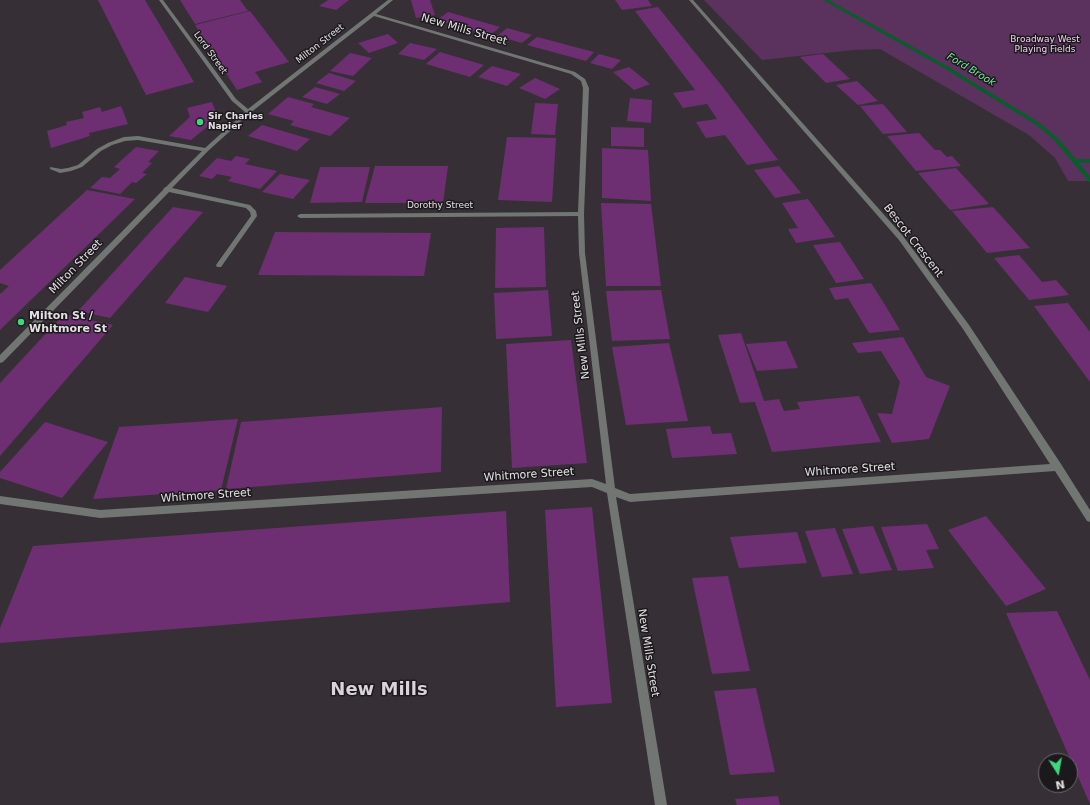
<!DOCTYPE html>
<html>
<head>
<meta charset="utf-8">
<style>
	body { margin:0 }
	#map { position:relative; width:1090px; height:805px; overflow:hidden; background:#363036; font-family:"DejaVu Sans",sans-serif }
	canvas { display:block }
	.north { position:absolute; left:1038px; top:753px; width:40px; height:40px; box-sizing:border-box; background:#1c191c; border:1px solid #6c696c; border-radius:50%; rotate:169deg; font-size:11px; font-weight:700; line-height:16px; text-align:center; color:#e4e0e4 }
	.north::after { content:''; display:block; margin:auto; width:14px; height:18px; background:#40d77c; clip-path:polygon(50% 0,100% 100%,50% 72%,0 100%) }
</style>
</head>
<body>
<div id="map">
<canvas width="1090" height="805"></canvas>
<div class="north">N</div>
</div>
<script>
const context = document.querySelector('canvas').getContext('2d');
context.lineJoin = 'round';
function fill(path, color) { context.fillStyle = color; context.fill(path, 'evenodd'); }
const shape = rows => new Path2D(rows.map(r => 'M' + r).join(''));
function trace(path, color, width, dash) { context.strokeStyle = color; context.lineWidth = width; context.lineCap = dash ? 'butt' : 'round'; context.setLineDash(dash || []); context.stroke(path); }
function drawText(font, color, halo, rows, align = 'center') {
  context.font = font + ' "DejaVu Sans",sans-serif'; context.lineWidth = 3; context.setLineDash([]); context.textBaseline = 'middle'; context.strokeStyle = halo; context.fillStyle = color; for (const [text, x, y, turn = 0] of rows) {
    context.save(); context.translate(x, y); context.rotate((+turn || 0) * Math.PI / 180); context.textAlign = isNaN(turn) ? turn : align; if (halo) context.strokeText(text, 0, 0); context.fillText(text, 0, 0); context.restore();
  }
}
const green = shape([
	[704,0,1090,0,1090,181,1068,181,1055,158,1029,135,880,49,853,50,762,60]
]);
const stream = shape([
	[823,0,829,0,944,64,1040,123,1058,138,1076,159,1090,159,1090,163,1079,163,1090,176,1090,182,1088,181,1054,140,1036,125,940,66,823,0]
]);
const building = shape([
	[98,0,145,0,194,82,146,95],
	[180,0,240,0,248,11,195,24],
	[328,0,349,0,336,10,319,6],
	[411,0,430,0,435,15,416,18],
	[615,0,648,0,652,6,622,10],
	[658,7,722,86,778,160,747,165,725,135,706,138,696,122,717,119,707,104,683,108,673,93,695,90,635,11],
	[250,11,289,62,255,72,262,82,237,90,195,25],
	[448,12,500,27,489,36,437,20],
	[507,28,532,35,522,43,497,36],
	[388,34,398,43,369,53,358,43],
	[537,37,594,52,586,61,527,45],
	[410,43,437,49,424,60,398,54],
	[440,52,484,65,470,77,426,64],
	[350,53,372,58,353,76,330,71],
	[599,54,621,60,612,69,590,63],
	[823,54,850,79,826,83,800,57],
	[492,66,521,74,507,86,478,77],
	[629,67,650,84,634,90,613,72],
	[329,73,356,81,344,91,316,83],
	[535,78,560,89,545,99,519,88],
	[857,81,878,101,858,105,836,85],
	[315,87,340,94,327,104,302,97],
	[288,97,314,104,311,107,350,118,330,136,290,125,294,121,268,114],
	[630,98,652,100,651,123,627,121],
	[212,102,218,118,191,140,169,136,190,117,187,108],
	[535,103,558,104,555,135,531,134],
	[883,104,907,132,883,134,860,106],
	[121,106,128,124,89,133,90,136,51,148,47,131,67,125,66,122,84,118,82,112,100,107,102,112],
	[262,125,310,139,297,151,248,136],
	[611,127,644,128,644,147,611,146],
	[919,133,935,150,940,150,947,157,952,156,961,166,916,171,887,136],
	[507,137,556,138,552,202,498,200],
	[136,147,159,151,148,162,152,163,142,173,147,174,136,183,132,182,120,194,90,188,102,177,110,178,120,169,114,167],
	[602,148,648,150,651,201,602,198],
	[236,156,250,159,245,164,277,171,260,189,228,181,232,177,217,174,212,179,199,176,217,158,231,161],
	[375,166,448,166,443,203,365,203],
	[779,166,801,193,775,198,754,170],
	[320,167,370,167,362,202,310,203],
	[956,168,989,204,950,210,918,173],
	[280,174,310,180,293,199,262,192],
	[87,190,135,199,0,330,0,294,9,286,0,283,0,270],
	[808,199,821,217,835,237,796,243,788,229,798,228,782,203],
	[601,203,651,204,661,286,606,286],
	[173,207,203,212,110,318,78,311],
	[993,207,1030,248,987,253,952,211],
	[544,227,546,287,495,288,496,228],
	[275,232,431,233,424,276,258,275],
	[840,242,864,279,836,283,813,245],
	[1019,255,1042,282,1056,280,1069,295,1029,300,994,258],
	[185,277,227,286,208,312,165,303],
	[871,283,885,305,900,330,869,333,848,298,835,300,829,288],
	[548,290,552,336,496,339,494,293],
	[661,290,670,339,612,341,606,291],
	[1068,303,1090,332,1090,382,1034,306],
	[64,314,113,325,0,456,0,383],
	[741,333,764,401,779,399,784,411,800,409,797,402,859,396,881,442,772,452,755,402,740,403,718,335],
	[903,337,926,377,950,386,929,439,892,443,877,413,892,414,900,382,881,351,858,353,852,343],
	[571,340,587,463,512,468,506,344],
	[786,341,798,368,757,371,746,344],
	[669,343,688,421,626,425,612,347],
	[442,407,441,472,226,489,241,422],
	[238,419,221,490,93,499,119,427],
	[45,422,108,442,62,498,0,478,0,472],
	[710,426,712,434,731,433,737,454,672,458,666,429],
	[592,507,612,703,556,707,545,510],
	[506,511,510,602,0,643,0,628,33,546],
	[986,516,1046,589,1006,606,948,530],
	[927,524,939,549,926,550,934,568,898,571,881,527],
	[873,526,892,570,860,574,842,529],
	[835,528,853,574,822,577,805,531],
	[797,532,807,563,739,568,730,537],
	[728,576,750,671,712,674,692,578],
	[1057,611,1090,680,1090,804,1006,613],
	[756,688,775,772,730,775,714,691],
	[778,796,780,805,737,805,735,799]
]);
const street = shape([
	[159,0,163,0,236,99,248,109,388,0,393,0,376,14,575,72,585,79,589,88,584,214,585,253,615,488,630,494,1050,464,963,329,899,240,689,0,693,0,903,236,969,325,1061,464,1090,510,1090,522,1087,521,1055,471,630,502,616,497,667,805,655,805,607,493,592,487,100,518,0,504,0,496,100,510,592,479,606,484,579,253,578,216,300,218,297,216,300,214,578,212,583,88,581,81,571,74,374,16,250,113,208,151,172,188,250,205,256,211,257,216,221,267,217,267,216,265,251,216,250,212,246,208,169,192,3,362,0,363,0,355,163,190,164,188,166,187,202,151,138,140,125,141,112,145,101,151,82,167,71,171,60,173,50,169,50,167,61,169,68,168,78,165,97,149,108,143,124,137,138,136,205,148,245,112,232,101,159,0]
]);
const markers = [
	[200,122,4,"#40d77c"],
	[21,322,4,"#40d77c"]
];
const farParknames = [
	["Broadway West",1045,40],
	["Playing Fields",1045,50]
];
const farStreetnames = [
	["Milton Street",320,44,-38],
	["Lord Street",210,53,54],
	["Dorothy Street",440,206]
];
const farPoinames = [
	["Sir Charles",208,117],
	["Napier",208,127]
];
const farWaternames = [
	["Ford Brook",971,70,31]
];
const streetNames = [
	["New Mills Street",464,30,16],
	["Bescot Crescent",913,241,52],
	["Milton Street",76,267,-46],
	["New Mills Street",581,335,-97],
	["Whitmore Street",850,470,-4],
	["Whitmore Street",529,475,-4],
	["Whitmore Street",206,496,-4],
	["New Mills Street",648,653,81]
];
const poiNames = [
	["Milton St /",29,316],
	["Whitmore St",29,329]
];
const nearDistrictnames = [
	["New Mills",379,690]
];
fill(green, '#5b315e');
fill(stream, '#0e5a2f');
fill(building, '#6d2f71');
fill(street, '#727673');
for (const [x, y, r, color] of markers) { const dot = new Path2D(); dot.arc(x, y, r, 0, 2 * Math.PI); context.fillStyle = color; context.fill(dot); trace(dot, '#1c191c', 1.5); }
drawText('9px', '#f4d1f5', '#1c191c', farParknames);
drawText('9px', '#e4e0e4', '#1c191c', farStreetnames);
drawText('bold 9px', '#e4e0e4', '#1c191c', farPoinames, 'left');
drawText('italic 10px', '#71e798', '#1c191c', farWaternames);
drawText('11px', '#e4e0e4', '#1c191c', streetNames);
drawText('bold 11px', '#e4e0e4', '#1c191c', poiNames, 'left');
drawText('bold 18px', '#dbd3dc', '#1c191c', nearDistrictnames);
</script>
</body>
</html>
